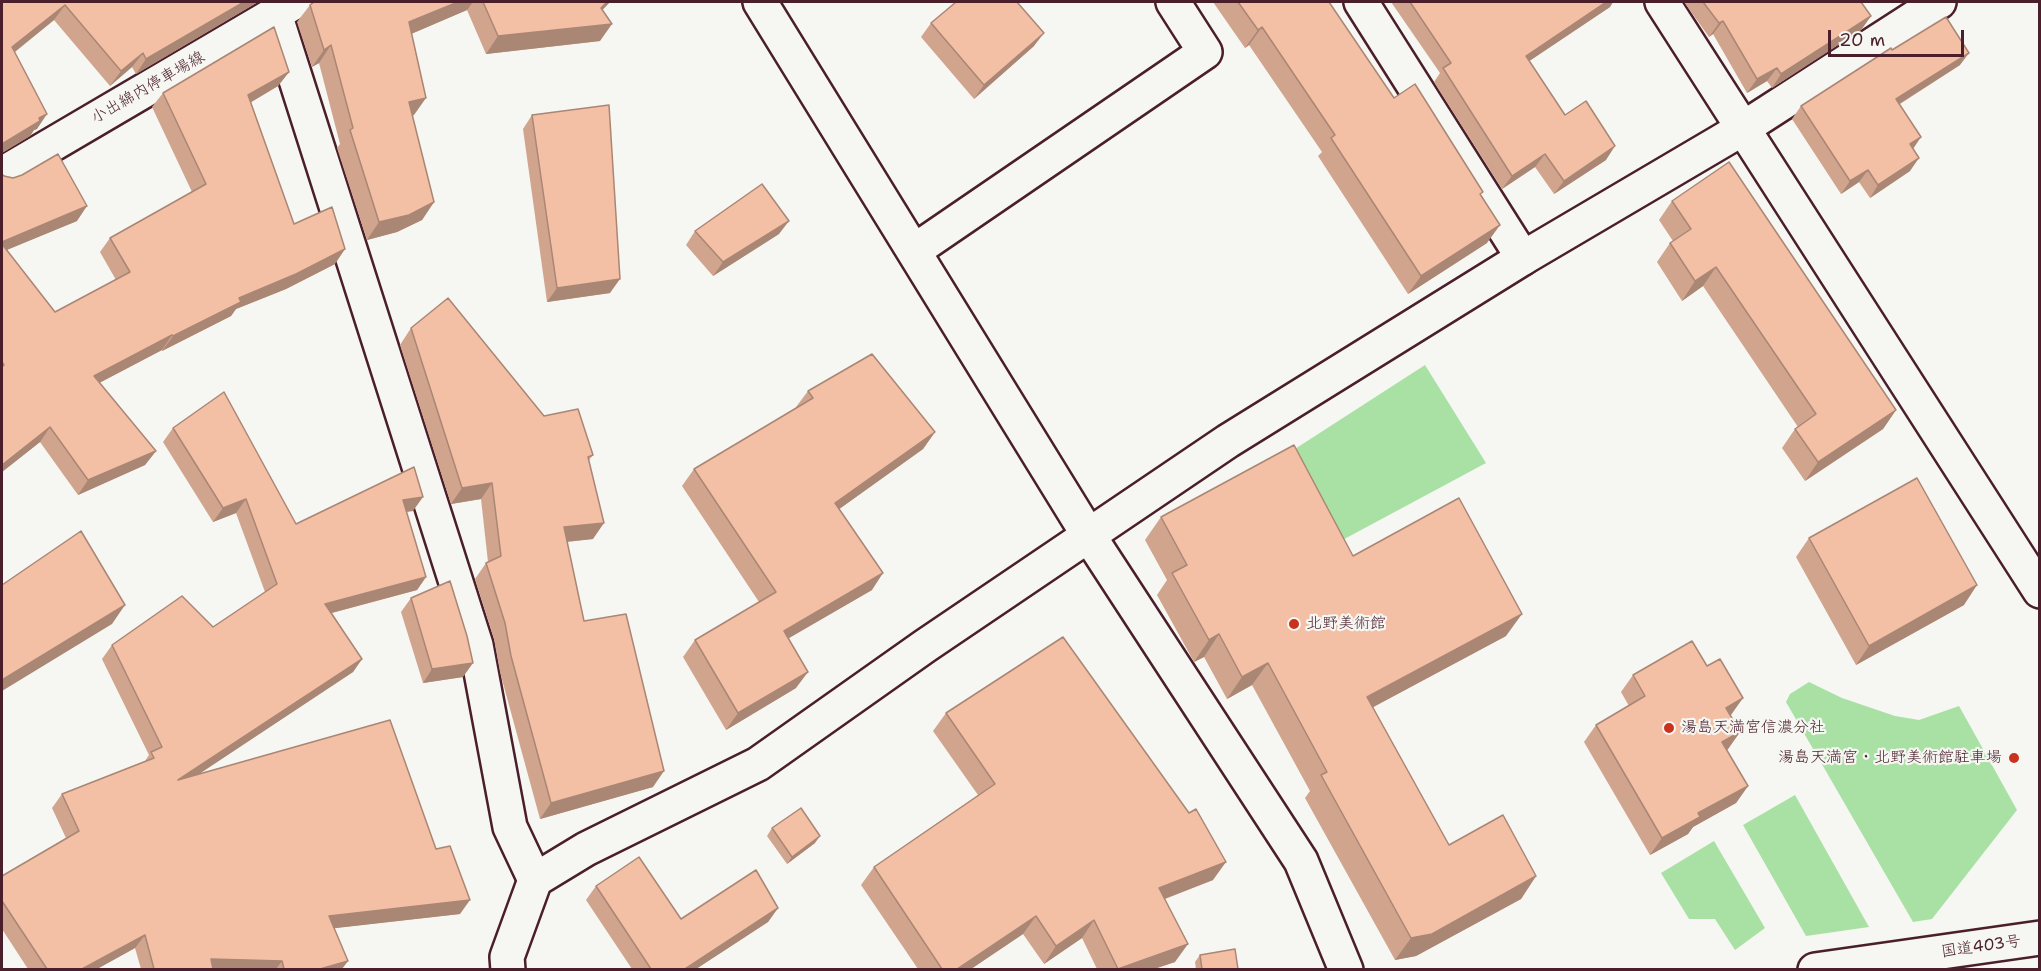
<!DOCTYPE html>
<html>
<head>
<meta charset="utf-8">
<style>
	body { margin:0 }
	#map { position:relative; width:2041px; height:971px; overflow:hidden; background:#f6f6f2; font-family:"Shantell Sans",sans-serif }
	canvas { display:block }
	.frame { position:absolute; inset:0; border:3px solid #4a1f2b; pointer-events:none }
	.scale { position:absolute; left:1828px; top:30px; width:136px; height:27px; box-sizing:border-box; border:3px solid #4a1f2b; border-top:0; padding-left:8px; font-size:18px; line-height:21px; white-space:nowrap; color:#4a1f2b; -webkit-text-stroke:4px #f6f6f2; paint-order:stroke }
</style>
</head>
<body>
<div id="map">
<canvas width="2041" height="971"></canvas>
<div class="frame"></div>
<div class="scale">20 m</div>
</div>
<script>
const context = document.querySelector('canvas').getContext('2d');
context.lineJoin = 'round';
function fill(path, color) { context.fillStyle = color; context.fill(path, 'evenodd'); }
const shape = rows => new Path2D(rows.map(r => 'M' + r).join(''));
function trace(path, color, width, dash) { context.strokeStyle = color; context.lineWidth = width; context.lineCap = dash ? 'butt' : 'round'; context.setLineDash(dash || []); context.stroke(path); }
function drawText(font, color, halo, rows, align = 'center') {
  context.font = font + ' "Shantell Sans","Klee One",sans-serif'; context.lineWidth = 4.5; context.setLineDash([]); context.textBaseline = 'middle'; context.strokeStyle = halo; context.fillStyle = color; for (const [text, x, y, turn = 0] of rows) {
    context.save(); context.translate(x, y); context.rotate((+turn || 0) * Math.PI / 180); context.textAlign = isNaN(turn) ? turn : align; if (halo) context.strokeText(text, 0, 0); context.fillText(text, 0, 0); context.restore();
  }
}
const green = shape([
	[1425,365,1486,463,1335,544,1284,456],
	[1809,682,1842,698,1895,716,1919,720,1959,706,2017,810,1932,919,1913,922,1786,702,1790,694],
	[1795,795,1869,927,1806,936,1743,825],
	[1714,841,1765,928,1735,950,1715,919,1689,919,1661,873]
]);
const street = shape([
	[760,2,1089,536,1301,861,1346,970],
	[1361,2,1523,258],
	[1662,2,2040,591],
	[275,14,476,645,510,827,535,880],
	[914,251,1205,52,1173,2]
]);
const secondary = shape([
	[2,174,295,2],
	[508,970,507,957,535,880,586,849,758,764,925,646,1228,441,1523,258,1742,129,1939,2]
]);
const highway = shape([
	[1815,970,2040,938]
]);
const wall = shape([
	[2,2,258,2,136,74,132,67,110,86,54,20,15,52,37,129,34,130,30,136,2,153],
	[314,2,610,2,602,10,600,41,486,54,467,10,411,34,414,115,412,116,434,202,422,220,397,232,367,240,337,148,340,144,319,63,312,67,297,22,310,5],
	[1213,2,1329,2,1394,98,1481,195,1487,243,1408,294,1318,156,1322,152,1249,45,1245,48],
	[1391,2,1613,2,1610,7,1529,61,1565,115,1606,160,1554,194,1535,167,1502,189,1434,82,1440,73],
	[1684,2,1861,2,1871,16,1861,30,1772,88,1767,81,1747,93,1713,34,1709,37],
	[931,23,1034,46,974,99,921,37],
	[1892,50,1960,65,1900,104,1913,149,1910,171,1870,198,1859,182,1841,194,1792,119,1801,106],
	[289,72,278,86,251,102,294,224,335,264,286,289,236,309,231,316,162,351,162,350,99,383,156,451,145,465,78,495,40,442,2,472,2,174,77,221,6,250,55,312,116,280,100,252,110,238,192,192,152,107,163,93],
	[532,115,610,293,547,302,523,129],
	[1672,201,1896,410,1883,429,1805,481,1782,448,1795,429,1798,427,1703,286,1682,301,1657,262,1670,243,1673,241,1659,220],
	[695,231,779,234,713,276,686,245],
	[411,328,544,416,593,455,589,460,593,539,567,542,584,621,653,787,540,819,500,672,494,639,475,579,486,563,488,562,481,499,451,504,400,345],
	[808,391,935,432,923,449,839,509,872,590,788,638,796,688,726,730,683,657,695,640,759,602,682,486,694,469,796,408,796,407],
	[173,428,296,524,413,511,406,512,426,577,417,590,332,613,362,659,353,672,198,774,460,914,334,928,342,969,141,969,135,948,97,969,28,969,2,929,2,876,66,838,52,808,62,794,145,761,149,755,102,659,112,645,213,627,265,592,236,513,213,522,163,442],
	[1161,517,1353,556,1506,636,1373,707,1449,845,1536,876,1521,899,1416,956,1395,960,1305,798,1310,791,1252,685,1227,699,1204,657,1194,662,1157,595,1167,580,1145,540],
	[1809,538,1964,605,1856,665,1796,557],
	[411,598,463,677,423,683,401,612],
	[1633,675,1730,715,1740,732,1728,749,1727,750,1748,786,1736,803,1693,827,1688,834,1650,855,1584,742,1596,725,1629,706,1621,692],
	[946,713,1213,880,1165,899,1175,962,1154,969,1097,969,1082,938,1044,964,1023,934,971,969,918,969,861,885,874,867,978,795,933,731],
	[772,828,815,843,787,864,767,836],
	[596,886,681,919,778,908,768,922,696,969,632,969,586,900],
	[1200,955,1238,969,1196,969,1195,962]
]);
const shadedWall = shape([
	[244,2,258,2,136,74,146,59],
	[458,2,473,2,467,10,397,40,409,22],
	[607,2,610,2,588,25,601,8],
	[1606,2,1613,2,1610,7,1516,70,1526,56],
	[65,5,54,20,2,62,12,47],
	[1871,16,1861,30,1772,88,1781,74],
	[1723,21,1713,34,1709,37,1719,23],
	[612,24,600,41,486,54,498,36],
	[1262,27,1249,45,1245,48,1258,30],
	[1044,33,1034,46,974,99,984,85],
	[331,45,319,63,312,67,324,50],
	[143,53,132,67,110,86,121,71],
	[1969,53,1960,65,1888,111,1896,99],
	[1777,68,1767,81,1747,93,1757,79],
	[289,72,278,86,238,110,248,95],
	[426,98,414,115,396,120,409,102],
	[47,114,37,129,34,130,30,136,2,153,2,144,39,118],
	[1921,137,1913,149,1910,144],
	[1615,146,1606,160,1554,194,1564,181],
	[1545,154,1535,167,1502,189,1512,176],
	[1919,158,1910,171,1870,198,1878,185],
	[1868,170,1859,182,1841,194,1850,181],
	[434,202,422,220,397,232,367,240,379,222],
	[87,206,77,221,2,252,2,242],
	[789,221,779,234,713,276,723,262],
	[1500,225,1487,243,1408,294,1421,276],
	[345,249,335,264,286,289,236,309,231,316,162,351,173,336,239,298],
	[1716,267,1703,286,1682,301,1695,281],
	[620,279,610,293,547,302,557,288],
	[172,335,162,350,84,391,94,376],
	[1896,410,1883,429,1805,481,1818,462],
	[50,427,40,442,2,472,2,465],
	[935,432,923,449,824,520,835,503],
	[156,451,145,465,78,495,88,480],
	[492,483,481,499,451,504,462,488],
	[423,497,413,511,393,514,403,500],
	[246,499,236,513,213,522,223,508],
	[604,523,593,539,553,543,564,527],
	[883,573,872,590,772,648,784,631],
	[426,577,417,590,316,617,325,604],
	[1977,585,1964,605,1856,665,1869,646],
	[125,605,112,624,2,691,2,680],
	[1522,614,1506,636,1351,719,1367,697],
	[1219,634,1204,657,1194,662,1209,640],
	[362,659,353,672,169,794,178,780],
	[473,663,463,677,423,683,432,669],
	[1268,663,1252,685,1227,699,1242,677],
	[808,672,796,688,726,730,738,713],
	[1743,698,1731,715,1714,725,1726,708],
	[1740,732,1728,749,1710,759,1722,742],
	[664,771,653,787,540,819,551,803],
	[1748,786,1736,803,1693,827,1688,834,1650,855,1662,838,1698,813],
	[820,836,815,843,787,864,792,857],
	[1226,862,1213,880,1146,906,1159,888],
	[1536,876,1521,899,1416,956,1395,960,1411,938],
	[470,900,460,914,319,930,329,916],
	[778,908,768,922,696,969,685,969],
	[1036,916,1023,934,971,969,957,969],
	[1094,920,1082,938,1044,964,1056,946],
	[145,935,135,948,97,969,82,969],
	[1188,944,1175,962,1154,969,1118,969],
	[211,959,282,961,276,969,204,969],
	[348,961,342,969,320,969]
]);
const building = shape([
	[2,2,244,2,146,59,143,53,121,71,65,5,12,47,47,114,39,118,40,121,2,144,2,2],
	[314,2,458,2,409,22,426,98,409,102,434,202,409,215,379,222,350,130,353,128,331,45,324,50,310,5,314,2],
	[483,2,607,2,601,8,612,24,498,36,483,2],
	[956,2,1017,2,1044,33,984,85,931,23,956,2],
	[1238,2,1329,2,1394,98,1415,84,1483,192,1480,194,1500,225,1421,276,1331,138,1335,135,1262,27,1258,30,1238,2],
	[1410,2,1606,2,1526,56,1565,115,1586,101,1615,146,1564,181,1545,154,1512,176,1443,68,1451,63,1410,2],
	[1703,2,1861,2,1871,16,1781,74,1777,68,1757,79,1723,21,1719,23,1703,2],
	[1946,17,1969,53,1896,99,1921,137,1910,144,1919,158,1878,185,1868,170,1850,181,1801,106,1891,48,1892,50,1946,17],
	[274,27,289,72,248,95,294,224,332,207,345,249,296,274,239,298,241,302,173,336,172,335,94,376,156,451,88,480,50,427,2,465,2,367,4,365,2,362,2,244,55,312,130,272,110,238,206,184,163,93,274,27],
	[609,105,620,279,557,288,532,115,609,105],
	[58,154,87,206,2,242,2,174,4,176,13,178,22,175,58,154],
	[1729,162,1896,410,1818,462,1795,429,1816,414,1716,267,1695,281,1670,243,1691,229,1672,201,1729,162],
	[762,184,789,221,723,262,695,231,762,184],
	[448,298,544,416,578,409,593,455,588,457,604,523,564,527,584,621,626,614,664,771,551,803,511,656,505,623,486,563,501,556,492,483,462,488,411,328,448,298],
	[872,354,935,432,835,503,883,573,784,631,808,672,738,713,695,640,776,592,694,469,813,398,808,391,872,354],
	[224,392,296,524,414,467,423,497,403,500,426,577,325,604,362,659,178,780,390,720,436,849,450,846,470,900,329,916,348,961,320,969,284,969,282,961,211,959,213,969,154,969,145,935,82,969,47,969,2,901,2,876,79,831,62,794,154,758,151,752,162,747,112,645,182,596,213,627,277,584,246,499,223,508,173,428,224,392],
	[1294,445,1353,556,1459,498,1522,614,1367,697,1449,845,1503,815,1536,876,1432,934,1411,938,1321,775,1327,772,1268,663,1242,677,1219,634,1209,640,1172,573,1187,565,1161,517,1294,445],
	[1917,478,1977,585,1869,646,1809,538,1917,478],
	[81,531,125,605,2,680,2,585,81,531],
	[450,581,467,636,473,663,432,669,411,598,450,581],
	[1063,637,1189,813,1196,809,1226,862,1159,888,1188,944,1118,969,1094,920,1056,946,1036,916,957,969,942,969,874,867,995,784,946,713,1063,637],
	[1692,641,1707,666,1720,659,1743,698,1726,708,1740,732,1722,742,1748,786,1698,813,1700,817,1662,838,1596,725,1645,696,1633,675,1692,641],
	[801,808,820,836,792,857,772,828,801,808],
	[639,857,681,919,756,870,778,908,685,969,651,969,596,886,639,857],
	[1235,949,1238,969,1202,969,1200,955,1235,949]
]);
const markers = [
	[1294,624,6,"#c8321e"],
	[1669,728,6,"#c8321e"],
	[2014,758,6,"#c8321e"]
];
const streetNames = [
	["小出綿内停車場線",148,88,-30],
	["国道403号",1981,947,-8]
];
const poiNames = [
	["北野美術館",1306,624],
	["湯島天満宮信濃分社",1681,728],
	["湯島天満宮・北野美術館駐車場",2002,758,"right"]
];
fill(green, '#a9e1a5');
trace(street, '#4a1f2b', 38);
trace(secondary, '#4a1f2b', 38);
trace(highway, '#4a1f2b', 38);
trace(street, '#f6f6f2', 33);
trace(secondary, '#f6f6f2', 33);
trace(highway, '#f6f6f2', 33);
fill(wall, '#d1a48e');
fill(shadedWall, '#aa8674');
fill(building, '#f3bfa5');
trace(building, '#aa8674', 1.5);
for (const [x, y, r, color] of markers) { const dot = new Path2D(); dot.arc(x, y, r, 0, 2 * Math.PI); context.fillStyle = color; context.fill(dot); trace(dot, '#f6f6f2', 2); }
drawText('16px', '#4a1f2b', '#f6f6f2', streetNames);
drawText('16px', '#4a1f2b', '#f6f6f2', poiNames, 'left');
</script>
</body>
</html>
